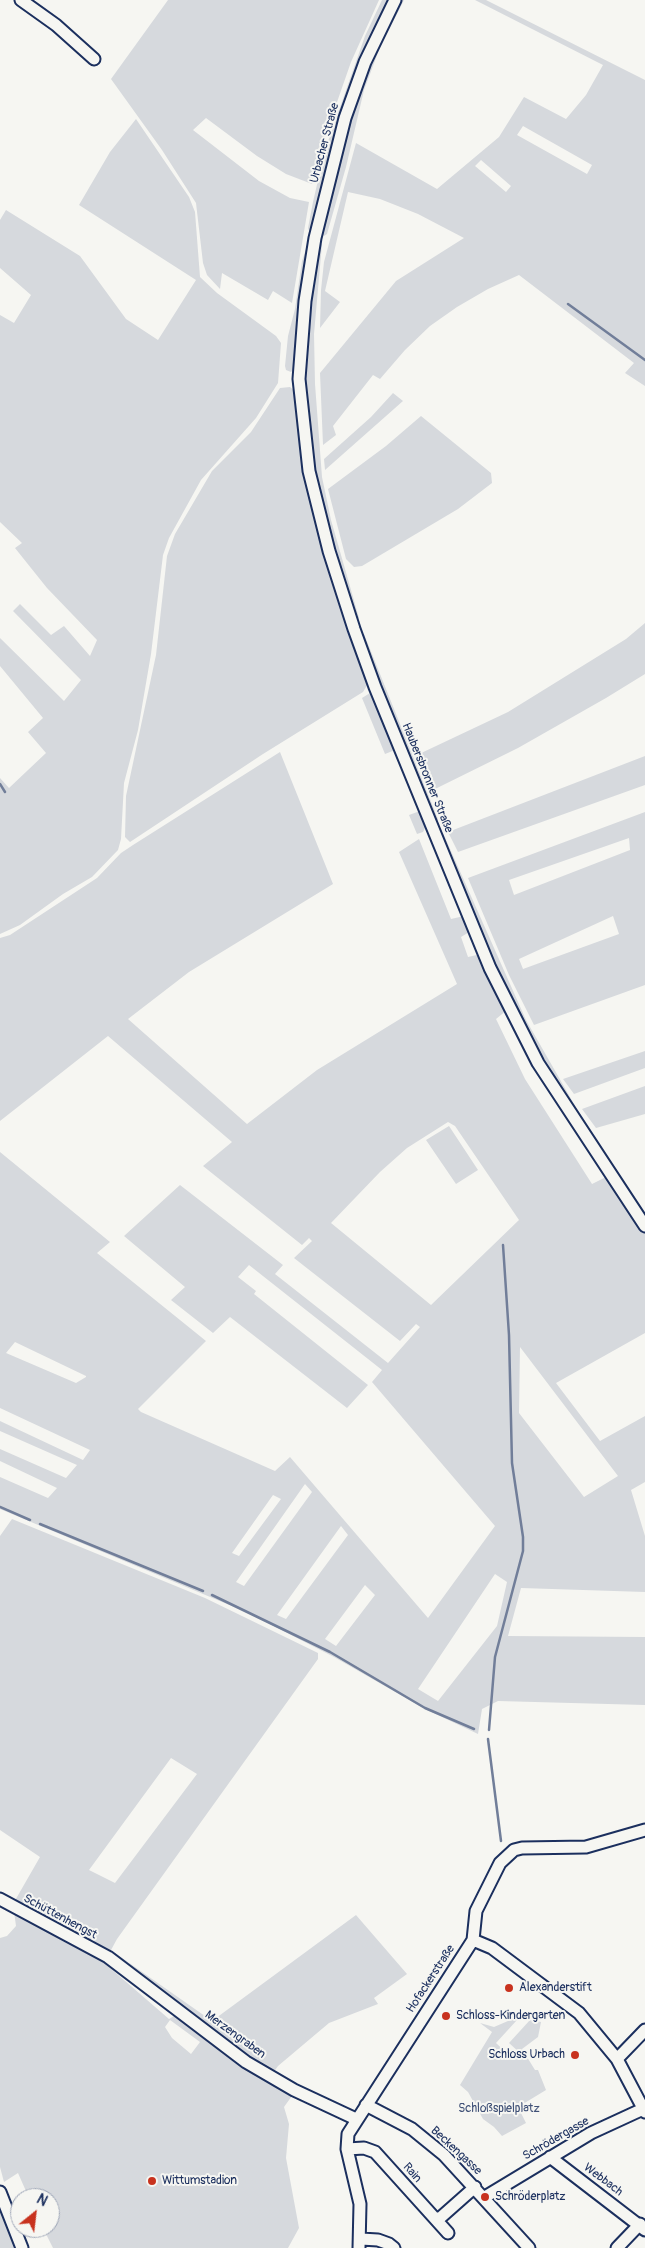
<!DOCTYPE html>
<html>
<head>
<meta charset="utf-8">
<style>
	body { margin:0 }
	#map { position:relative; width:645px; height:2248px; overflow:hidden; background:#f6f6f2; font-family:Pangolin,sans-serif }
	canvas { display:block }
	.north { position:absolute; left:10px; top:2188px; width:50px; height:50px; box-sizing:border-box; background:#f6f6f2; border:1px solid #9ea6b7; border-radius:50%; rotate:29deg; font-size:14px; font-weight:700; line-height:20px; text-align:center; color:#1b2f5e }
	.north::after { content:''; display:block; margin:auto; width:18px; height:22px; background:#c8321e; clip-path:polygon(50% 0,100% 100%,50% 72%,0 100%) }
</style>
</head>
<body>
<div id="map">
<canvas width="645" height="2248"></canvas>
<div class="north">N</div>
</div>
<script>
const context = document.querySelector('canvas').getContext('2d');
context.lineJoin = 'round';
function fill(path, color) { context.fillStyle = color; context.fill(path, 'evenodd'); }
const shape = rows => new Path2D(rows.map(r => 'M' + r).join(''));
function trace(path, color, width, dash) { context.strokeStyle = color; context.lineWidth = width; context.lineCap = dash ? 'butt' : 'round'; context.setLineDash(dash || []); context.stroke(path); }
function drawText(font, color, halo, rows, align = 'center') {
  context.font = font + ' Pangolin,sans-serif'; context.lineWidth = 4; context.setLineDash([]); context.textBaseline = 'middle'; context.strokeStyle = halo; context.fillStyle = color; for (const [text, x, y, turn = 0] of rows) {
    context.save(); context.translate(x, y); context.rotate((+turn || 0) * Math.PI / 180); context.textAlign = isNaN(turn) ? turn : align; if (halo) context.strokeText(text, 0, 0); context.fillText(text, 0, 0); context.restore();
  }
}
const green = shape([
	[168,0,379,0,351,62,321,148,312,184,286,174,257,156,206,118,193,130,259,181,290,198,309,202,292,303,273,291,268,300,222,273,220,289,207,275,203,263,196,203,162,150,111,79],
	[382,0,389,0,359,64,347,95,313,234,310,234,308,228,313,202,325,150,365,36],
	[400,0,404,0,379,50,364,90,346,167,327,234,324,236,322,233,346,129,367,67],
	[475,0,486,0,645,80,645,386,625,373,634,363,519,275,488,289,457,307,430,326,405,350,380,379,373,375,333,426,336,435,323,445,320,373,396,281,464,238,418,214,380,199,348,192,325,291,340,302,320,328,321,290,324,262,356,143,437,189,499,137,524,97,566,119,586,95,603,65],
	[523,126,592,165,587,174,517,135],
	[481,160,511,186,506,192,475,166],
	[136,119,189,197,195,212,200,277,217,293,276,336,281,343,278,383,256,418,201,480,169,538,163,555,151,654,138,730,124,783,121,839,118,850,92,877,63,894,20,925,0,934,0,778,9,788,46,753,28,732,43,718,0,666,0,638,64,701,81,680,13,611,20,604,51,635,64,626,90,656,97,640,47,588,15,548,22,543,0,522,0,315,14,323,31,295,0,268,0,220,6,210,80,256,126,319,158,340,196,280,79,205,110,152],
	[308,243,311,244,295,368,291,372,286,370,285,366,288,336,295,309,302,261],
	[322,244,314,334,315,384,322,477,331,520,359,618,357,620,329,532,314,475,304,381,309,297,319,245],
	[290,387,296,392,304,471,369,682,363,692,263,754,130,842,125,837,126,796,156,655,167,556,175,534,212,471,251,432,280,388],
	[393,393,403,401,325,470,324,459,371,417],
	[421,416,491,473,492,483,458,509,362,566,354,567,346,559,328,489,386,446],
	[645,623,645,674,606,698,518,748,431,791,417,755,508,712,626,639],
	[364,634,438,819,436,825,394,723,363,636],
	[370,693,373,695,395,750,385,754,362,698],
	[280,752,333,884,189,972,128,1019,247,1124,317,1070,457,984,399,852,419,839,451,919,464,916,471,931,461,937,468,957,481,954,507,1010,496,1019,525,1079,592,1184,606,1177,645,1233,645,1333,556,1383,600,1441,645,1416,645,1482,631,1490,645,1536,645,1592,521,1588,508,1636,645,1637,645,1705,498,1701,482,1709,478,1734,425,1709,334,1657,246,1612,0,1509,0,1477,48,1498,57,1488,0,1461,0,1449,66,1478,77,1465,0,1431,0,1421,83,1460,90,1450,0,1408,0,1152,110,1242,97,1253,206,1341,138,1409,141,1412,275,1471,290,1457,428,1618,495,1526,372,1382,382,1370,249,1265,238,1277,256,1291,254,1294,368,1385,347,1408,230,1317,213,1333,171,1300,185,1287,124,1236,180,1185,283,1265,275,1274,388,1363,420,1327,416,1324,400,1341,294,1258,312,1241,309,1238,302,1245,203,1166,232,1142,108,1036,0,1121,0,938,10,935,97,878,121,853,133,845],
	[448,1122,455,1126,519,1220,431,1305,331,1223,380,1172,407,1148],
	[15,1342,86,1376,86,1377,76,1383,6,1353],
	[520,1347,618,1476,584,1497,519,1413],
	[305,1484,312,1492,244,1586,236,1582],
	[273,1495,281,1499,239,1556,232,1553],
	[341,1526,348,1535,286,1619,277,1615],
	[495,1574,507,1582,497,1626,438,1701,418,1689],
	[365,1585,375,1595,336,1646,325,1639],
	[645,756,645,785,458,852,448,832],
	[420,811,426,826,423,832,417,834,409,815],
	[645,812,645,985,534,1025,509,975,468,878],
	[629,838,630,850,514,895,509,880],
	[613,916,619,934,523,969,519,959],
	[439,832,443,833,526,1020,578,1111,610,1161,609,1164,541,1057,511,1000],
	[645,1051,645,1068,574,1094,563,1079],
	[645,1086,645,1114,596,1128,582,1109],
	[449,1126,478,1170,456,1184,426,1140],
	[12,1519,205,1598,318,1653,318,1659,117,1939,111,1950,103,1952,101,1957,102,1961,169,2019,174,2016,114,1969,294,2093,284,2107,289,2124,286,2158,299,2228,288,2248,53,2248,43,2228,50,2228,50,2198,29,2198,18,2173,4,2182,0,2167,0,1938,7,1936,16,1926,13,1904,40,1857,0,1830,0,1536],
	[171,1758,197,1774,115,1883,89,1870],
	[170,2020,200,2042,191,2054,172,2038,165,2027],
	[356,1915,407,1974,374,1998,378,2004,329,2023,278,2066,273,2073,251,2060,117,1959,115,1953,212,2021],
	[515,2018,517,2020,496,2043,514,2060,520,2053,509,2043,530,2020,541,2022,538,2037,522,2049,535,2070,538,2070,546,2090,518,2107,526,2123,502,2136,494,2127,483,2119,468,2092,460,2085,492,2032,480,2023,494,2027],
	[0,2204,17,2248,0,2248]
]);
const stream = shape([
	[568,304,645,360],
	[0,784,5,792],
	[0,1507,30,1520],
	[40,1524,203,1591],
	[212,1595,330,1652,425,1708,474,1729],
	[489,1730,495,1657,523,1551,523,1537,512,1463,509,1335,503,1245],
	[488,1739,501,1841]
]);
const minor = shape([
	[21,0,56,25,94,59],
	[395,0,365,62,345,118,315,238,305,301,299,379,309,471,329,551,354,629,375,687,490,968,538,1063,645,1226],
	[0,1899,108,1957,246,2062,294,2090,356,2119],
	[473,1940,492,1948,579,2013,617,2059,645,2112],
	[617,2059,645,2030],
	[366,2105,412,2129,444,2155,529,2248],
	[347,2149,364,2148,375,2152,448,2233],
	[550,2157,645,2230],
	[0,2192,22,2248],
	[485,2197,591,2133,643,2109],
	[435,2218,440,2218,475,2187],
	[361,2239,378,2240,389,2244,394,2248],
	[359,2248,360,2204,347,2149,348,2134,473,1940,476,1911,500,1863,514,1850,522,1848,586,1847,645,1830],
	[617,2248,640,2224]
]);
const markers = [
	[509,1988,5,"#c8321e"],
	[446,2016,5,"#c8321e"],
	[575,2055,5,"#c8321e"],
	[152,2181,5,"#c8321e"],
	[485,2197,5,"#c8321e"]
];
const streetNames = [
	["Urbacher Straße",325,143,-75],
	["Haubersbronner Straße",427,778,68],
	["Schüttenhengst",60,1917,28],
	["Hofackerstraße",431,1979,-57],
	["Merzengraben",235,2035,36],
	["Schrödergasse",556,2139,-30],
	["Beckengasse",456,2151,43],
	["Rain",412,2173,48],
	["Webbach",603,2180,37]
];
const poiNames = [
	["Alexanderstift",519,1988],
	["Schloss-Kindergarten",456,2016],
	["Schloss Urbach",565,2055,"right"],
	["Wittumstadion",162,2181],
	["Schröderplatz",495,2197]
];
const parkNames = [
	["Schloßspielplatz",499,2109]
];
fill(green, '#d6d9dd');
trace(stream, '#717e99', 2.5);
trace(minor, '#1b2f5e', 15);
trace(minor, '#f6f6f2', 11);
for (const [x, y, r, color] of markers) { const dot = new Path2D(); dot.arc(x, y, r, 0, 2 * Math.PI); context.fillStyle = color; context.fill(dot); trace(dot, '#f6f6f2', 2); }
drawText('12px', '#1b2f5e', '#f6f6f2', streetNames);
drawText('12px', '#1b2f5e', '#f6f6f2', poiNames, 'left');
drawText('12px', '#405177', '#f6f6f2', parkNames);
</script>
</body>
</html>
